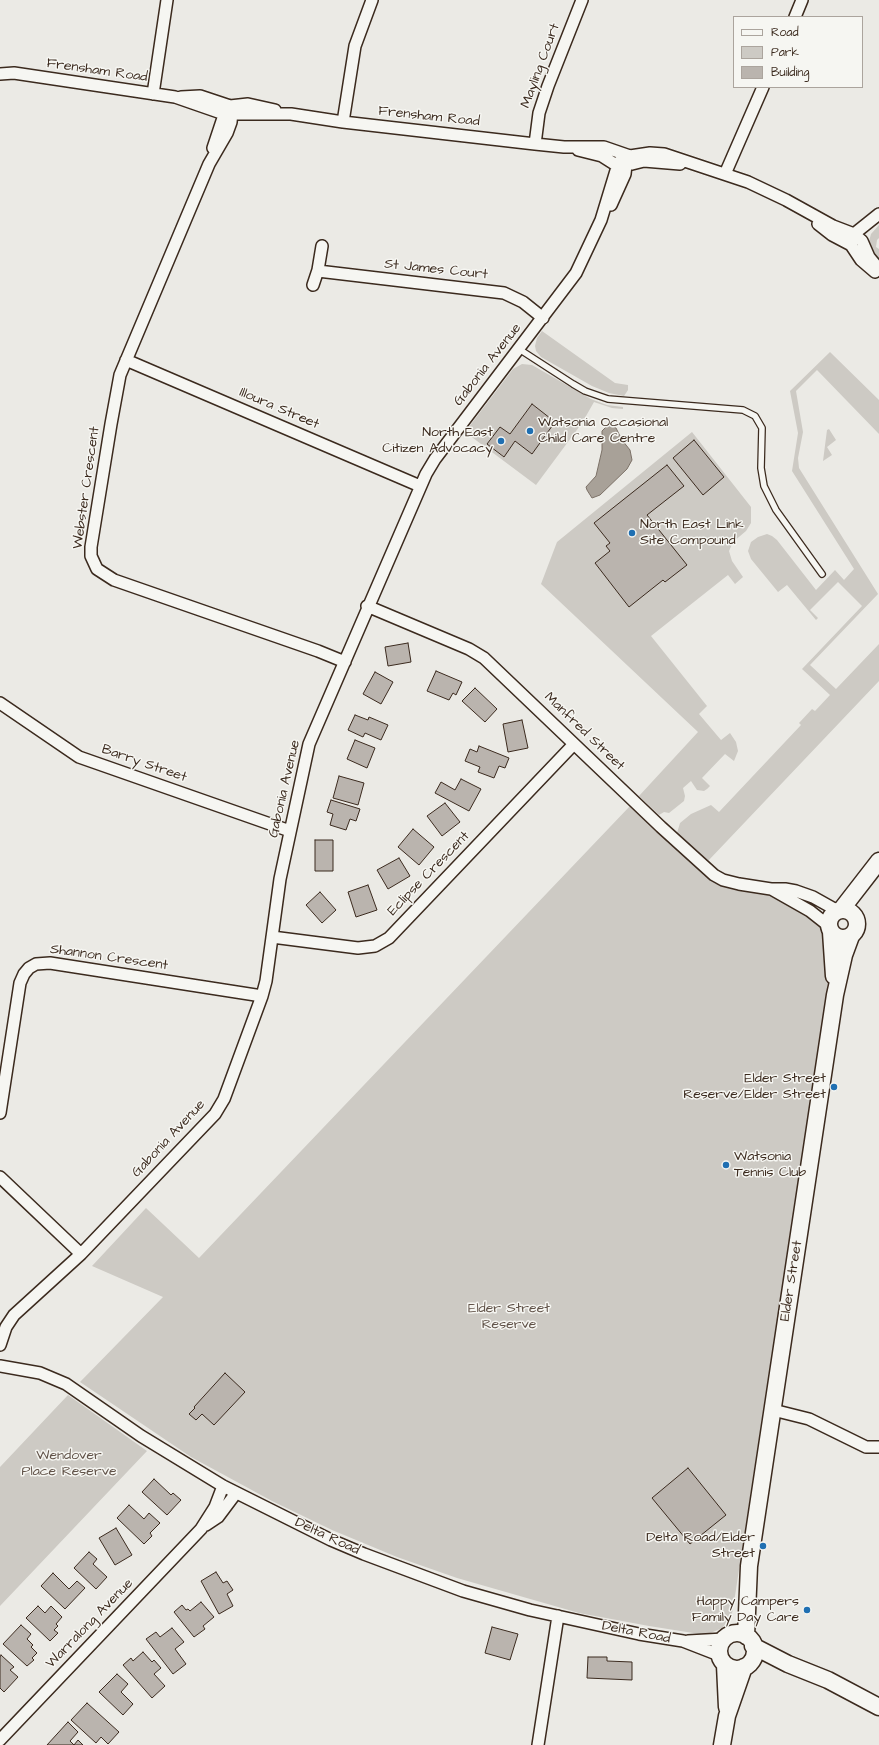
<!DOCTYPE html>
<html>
<head>
<meta charset="utf-8">
<style>
	body { margin:0 }
	#map { position:relative; width:879px; height:1745px; overflow:hidden; background:#ebeae5; font-family:"Architects Daughter",sans-serif }
	canvas { display:block }
	.legend { position:absolute; left:733px; top:16px; width:130px; height:72px; box-sizing:border-box; background:#f6f6f2; border:1px solid #aba49d; margin:0; padding:5px 7px; list-style:none; font-size:12px; color:#3b2a1e }
	.legend li { display:flex; align-items:center; gap:8px; height:20px }
	.legend b { width:20px; border:1px solid #aba49d }
</style>
</head>
<body>
<div id="map">
<canvas width="879" height="1745"></canvas>
<ul class="legend">
<li><b style="height:5px;background:#f6f6f2"></b>Road</li>
<li><b style="height:11px;background:#cdcac4"></b>Park</li>
<li><b style="height:11px;background:#bab4ae"></b>Building</li>
</ul>
</div>
<script>
const context = document.querySelector('canvas').getContext('2d');
context.lineJoin = 'round';
function fill(path, color) { context.fillStyle = color; context.fill(path, 'evenodd'); }
const shape = rows => new Path2D(rows.map(r => 'M' + r).join(''));
function trace(path, color, width, dash) { context.strokeStyle = color; context.lineWidth = width; context.lineCap = dash ? 'butt' : 'round'; context.setLineDash(dash || []); context.stroke(path); }
function drawText(font, color, halo, rows, align = 'center') {
  context.font = font + ' "Architects Daughter",sans-serif'; context.lineWidth = 3; context.setLineDash([]); context.textBaseline = 'middle'; context.strokeStyle = halo; context.fillStyle = color; for (const [text, x, y, turn = 0] of rows) {
    context.save(); context.translate(x, y); context.rotate((+turn || 0) * Math.PI / 180); context.textAlign = isNaN(turn) ? turn : align; if (halo) context.strokeText(text, 0, 0); context.fillText(text, 0, 0); context.restore();
  }
}
const green = shape([
	[879,225,879,238,877,240,876,247,879,249,879,262,872,255,868,245,871,234],
	[542,331,615,383,628,385,628,390,624,396,609,393,592,386,541,357,536,351,535,346,537,338],
	[830,352,879,400,879,434,817,370,796,391,803,432,798,458,799,468,878,594,810,665,836,689,879,644,879,681,708,861,677,833,680,823,691,814,711,805,719,812,801,725,799,723,812,709,815,711,830,695,802,669,862,606,838,582,810,610,818,618,816,620,787,585,778,592,751,559,748,551,751,542,758,537,767,534,772,536,777,540,816,590,835,570,844,580,854,569,792,471,798,433,790,391],
	[522,364,532,365,591,399,607,405,623,407,623,409,612,408,594,402,582,423,536,485,465,432,513,369],
	[532,404,555,422,532,454,515,441,503,457,487,444,500,427,510,434],
	[829,429,836,440,827,447,832,455,823,461,827,430],
	[692,432,751,507,751,523,746,531,733,542,729,551,732,561,743,577,735,584,728,575,651,636,707,706,699,714,721,740,730,733,736,742,738,751,734,761,725,754,702,778,710,786,707,789,704,791,697,790,691,781,683,788,685,796,684,801,669,813,664,812,659,815,639,796,698,732,541,584,557,542],
	[630,806,710,880,732,889,776,896,816,920,823,929,827,938,829,967,828,984,733,1609,731,1617,722,1628,706,1635,649,1626,579,1613,457,1578,397,1557,332,1530,272,1501,191,1457,80,1382,163,1297,92,1266,146,1208,199,1258],
	[68,1395,147,1451,0,1606,0,1467]
]);
const water = shape([
	[609,424,616,428,622,440,630,450,632,460,627,469,600,495,592,498,587,490,586,487,596,476,602,450,602,431,609,424]
]);
const building = shape([
	[532,404,555,422,532,454,515,441,504,457,487,444,500,427,510,434,532,404],
	[694,440,724,477,703,495,673,458,694,440],
	[667,465,684,486,647,515,687,565,665,582,663,580,629,607,595,563,610,551,606,546,610,543,594,523,667,465],
	[408,643,411,662,388,666,385,647,408,643],
	[436,671,462,682,456,695,453,693,449,700,427,691,436,671],
	[375,672,393,682,381,704,363,694,375,672],
	[475,688,497,709,485,722,462,701,475,688],
	[355,715,368,720,369,717,388,725,381,740,365,733,363,737,348,730,355,715],
	[522,720,528,748,508,752,503,724,522,720],
	[355,740,375,748,367,768,347,759,355,740],
	[479,746,509,758,505,768,499,766,494,778,478,772,480,767,465,761,470,749,477,752,479,746],
	[339,776,364,783,358,805,333,798,339,776],
	[461,779,481,789,469,811,435,793,441,782,455,790,461,779],
	[331,800,360,809,356,821,350,819,346,830,330,825,333,814,327,812,331,800],
	[445,803,460,822,442,836,427,816,445,803],
	[413,829,434,847,419,865,398,847,413,829],
	[315,840,333,840,333,871,315,871,315,840],
	[399,858,410,876,388,889,377,870,399,858],
	[368,885,377,910,356,917,348,892,368,885],
	[320,892,336,910,322,923,306,905,320,892],
	[225,1373,245,1392,214,1425,202,1414,196,1420,189,1414,195,1408,194,1407,225,1373],
	[688,1468,726,1515,690,1544,652,1498,688,1468],
	[154,1479,171,1495,173,1493,181,1500,167,1515,142,1492,154,1479],
	[129,1505,144,1519,149,1513,160,1523,150,1533,152,1536,144,1544,117,1518,129,1505],
	[116,1528,132,1555,115,1565,99,1538,116,1528],
	[89,1552,97,1559,93,1564,107,1577,96,1589,74,1568,89,1552],
	[216,1572,223,1583,227,1581,233,1590,227,1594,233,1606,219,1614,201,1581,216,1572],
	[53,1573,69,1589,77,1581,85,1588,65,1609,41,1586,53,1573],
	[201,1602,214,1617,203,1626,205,1629,194,1637,174,1612,182,1605,186,1610,188,1609,190,1611,201,1602],
	[38,1606,45,1613,51,1606,62,1617,56,1624,58,1626,54,1630,58,1633,50,1641,26,1618,38,1606],
	[21,1625,31,1634,27,1639,33,1645,31,1647,37,1653,32,1658,34,1660,27,1666,3,1644,21,1625],
	[492,1627,518,1634,510,1660,485,1653,492,1627],
	[172,1628,184,1642,175,1649,186,1664,173,1674,146,1639,156,1632,160,1637,172,1628],
	[143,1652,152,1662,154,1660,161,1668,154,1674,165,1686,152,1698,123,1665,131,1658,133,1661,143,1652],
	[1,1655,14,1667,10,1670,18,1677,4,1692,0,1688,0,1657,1,1655],
	[588,1657,607,1657,607,1661,632,1662,632,1680,587,1678,588,1657],
	[117,1674,128,1684,121,1692,133,1704,123,1715,99,1692,117,1674],
	[87,1703,119,1732,108,1744,101,1737,96,1743,71,1720,87,1703],
	[68,1722,78,1732,70,1741,74,1745,78,1740,83,1745,47,1745,68,1722]
]);
const lane = shape([
	[519,349,573,384,585,391,608,399,743,410,755,416,762,428,761,468,764,486,776,510,822,574]
]);
const street = shape([
	[795,17,802,0],
	[0,74,14,73,175,97,224,114,291,114,343,122,535,144,564,147,604,147,630,156,650,153,664,154,748,182,786,200,833,226,854,234,862,241,869,257,879,269],
	[153,94,167,0],
	[181,97,200,96,230,106,248,104,275,110],
	[230,106,232,112,231,122,227,133,209,164,120,375,111,424,91,547,91,556,97,569,114,580,318,651,345,662],
	[343,122,355,46,372,0],
	[535,144,539,113,548,86,582,0],
	[213,148,223,118,228,108],
	[578,150,602,156,613,163,618,164,632,164,644,161,680,164],
	[725,174,763,87],
	[611,205,625,174,626,165,625,157],
	[818,224,832,235,851,245,861,260,875,272],
	[852,242,854,234,879,214],
	[318,271,504,293,523,302,543,318],
	[313,285,318,270,322,246],
	[126,360,420,486],
	[367,606,469,649,484,658,661,827,714,875,723,880,739,884,771,889,785,889,796,891,813,897,838,911],
	[0,703,79,757,290,831],
	[773,890,810,911,829,926],
	[272,937,358,948,375,946,389,938,574,744],
	[0,1113,20,983,24,974,29,968,36,964,50,963,262,996],
	[0,1177,81,1254],
	[0,1345,6,1327,14,1315,81,1254,215,1114,224,1099,262,996,266,981,280,879,309,744,426,474,435,459,576,273,601,220,618,164,624,155],
	[0,1366,40,1373,66,1384,141,1436,223,1486,331,1540,364,1554,463,1591,530,1610,639,1634,683,1641,719,1655],
	[773,1410,809,1419,866,1447,879,1447],
	[206,1525,218,1517,236,1493],
	[688,1641,724,1639],
	[0,1740,201,1529,215,1507,223,1486],
	[538,1745,558,1616]
]);
const secondary = shape([
	'829 924a14 14 0 1 1 28 0a14 14 0 1 1-28 0Z',
	[841,910,879,861],
	[831,932,834,976],
	'719 1651a18 18 0 1 1 36 0a18 18 0 1 1-36 0Z',
	[746,1636,749,1566,835,995,844,955,851,936],
	[753,1646,788,1664,828,1680,879,1707],
	[725,1665,727,1707],
	[722,1745,727,1716,744,1667]
]);
const markers = [
	[530,431,4,"#1f6fb2"],
	[501,441,4,"#1f6fb2"],
	[632,533,4,"#1f6fb2"],
	[834,1087,4,"#1f6fb2"],
	[726,1165,4,"#1f6fb2"],
	[763,1546,4,"#1f6fb2"],
	[807,1610,4,"#1f6fb2"]
];
const streetNames = [
	["Mayling Court",541,66,-70],
	["Frensham Road",97,71,8],
	["Frensham Road",429,117,6],
	["St James Court",436,270,6],
	["Gabonia Avenue",488,365,-52],
	["Illoura Street",279,409,23],
	["Webster Crescent",87,488,-82],
	["Manfred Street",584,732,44],
	["Barry Street",144,764,19],
	["Gabonia Avenue",285,789,-77],
	["Eclipse Crescent",429,874,-46],
	["Shannon Crescent",109,958,8],
	["Gabonia Avenue",169,1139,-47],
	["Elder Street",792,1281,-81],
	["Delta Road",327,1537,25],
	["Warralong Avenue",90,1624,-46],
	["Delta Road",636,1633,11]
];
const poiNames = [
	["Watsonia Occasional",538,423,"left"],
	["Child Care Centre",538,439,"left"],
	["North East",493,433],
	["Citizen Advocacy",493,449],
	["North East Link",640,525,"left"],
	["Site Compound",640,541,"left"],
	["Elder Street",826,1079],
	["Reserve/Elder Street",826,1095],
	["Watsonia",734,1157,"left"],
	["Tennis Club",734,1173,"left"],
	["Delta Road/Elder",755,1538],
	["Street",755,1554],
	["Happy Campers",799,1602],
	["Family Day Care",799,1618]
];
const parkNames = [
	["Elder Street",509,1309],
	["Reserve",509,1325],
	["Wendover",69,1456],
	["Place Reserve",69,1472]
];
fill(green, '#cdcac4');
fill(water, '#a8a198');
trace(water, '#7c7167', 1);
fill(building, '#bab4ae');
trace(building, '#3b2a1e', 1);
trace(lane, '#3b2a1e', 8);
trace(street, '#3b2a1e', 14);
trace(secondary, '#3b2a1e', 19);
trace(lane, '#f6f6f2', 5.5);
trace(street, '#f6f6f2', 11);
trace(secondary, '#f6f6f2', 16);
for (const [x, y, r, color] of markers) { const dot = new Path2D(); dot.arc(x, y, r, 0, 2 * Math.PI); context.fillStyle = color; context.fill(dot); trace(dot, '#f6f6f2', 1.5); }
drawText('14px', '#3b2a1e', '#f6f6f2', streetNames);
drawText('14px', '#3b2a1e', '#f6f6f2', poiNames, 'right');
drawText('14px', '#605248', '#f6f6f2', parkNames);
</script>
</body>
</html>
